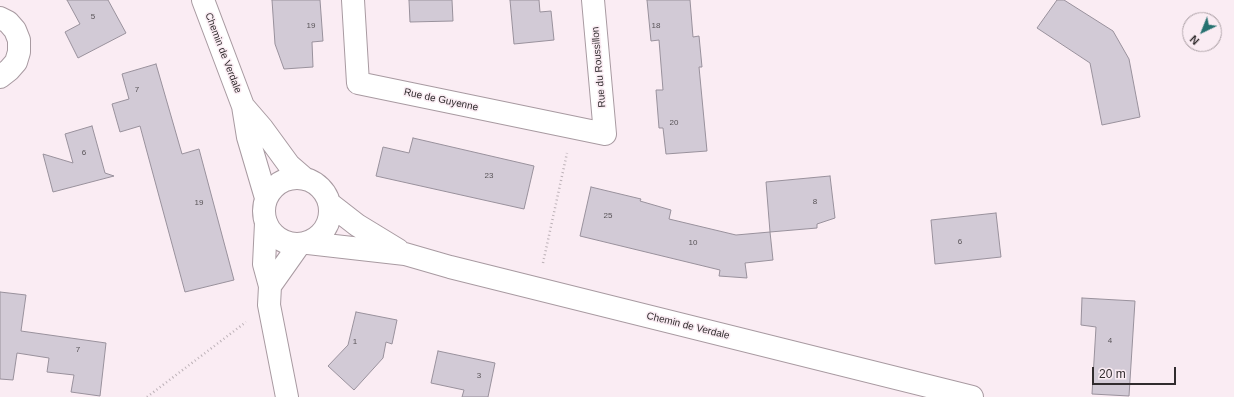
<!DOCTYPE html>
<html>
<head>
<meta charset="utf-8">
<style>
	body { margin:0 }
	#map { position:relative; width:1234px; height:397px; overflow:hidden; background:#faecf3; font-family:Arial,sans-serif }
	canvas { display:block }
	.north { position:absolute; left:1182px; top:12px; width:40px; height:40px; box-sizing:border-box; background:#faecf3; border:1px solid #aa9fa4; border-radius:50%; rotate:223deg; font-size:11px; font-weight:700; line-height:16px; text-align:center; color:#312c2e }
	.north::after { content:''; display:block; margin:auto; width:14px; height:18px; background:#267170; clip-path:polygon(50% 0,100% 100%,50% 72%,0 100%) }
	.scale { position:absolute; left:1092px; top:367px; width:84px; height:18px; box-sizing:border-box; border:2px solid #312c2e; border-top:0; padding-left:5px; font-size:12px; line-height:14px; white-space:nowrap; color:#312c2e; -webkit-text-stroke:3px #faecf3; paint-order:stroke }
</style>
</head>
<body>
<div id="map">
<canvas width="1234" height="397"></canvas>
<div class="north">N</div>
<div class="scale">20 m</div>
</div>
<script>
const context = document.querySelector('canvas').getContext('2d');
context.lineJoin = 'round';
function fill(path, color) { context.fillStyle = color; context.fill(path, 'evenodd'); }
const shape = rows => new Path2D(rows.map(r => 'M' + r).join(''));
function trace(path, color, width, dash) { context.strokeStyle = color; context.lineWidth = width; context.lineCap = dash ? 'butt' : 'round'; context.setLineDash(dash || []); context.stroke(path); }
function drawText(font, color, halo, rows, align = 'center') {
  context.font = font + ' Arial,sans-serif'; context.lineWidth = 3; context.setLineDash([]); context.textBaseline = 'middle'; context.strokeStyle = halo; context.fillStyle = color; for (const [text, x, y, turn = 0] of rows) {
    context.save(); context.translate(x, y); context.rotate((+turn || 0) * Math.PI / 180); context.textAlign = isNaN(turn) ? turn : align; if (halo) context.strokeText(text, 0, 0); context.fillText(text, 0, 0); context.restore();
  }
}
const building = shape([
	[67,0,108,0,126,33,78,58,65,32,80,24,67,0],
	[272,0,320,0,323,41,312,42,313,67,284,69,275,44,272,0],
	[409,0,452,0,453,21,410,22,409,0],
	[510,0,539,0,540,12,551,11,554,40,514,44,510,0],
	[647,0,690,0,693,37,699,36,702,67,699,67,707,151,666,154,663,128,659,128,656,90,663,90,659,40,651,41,647,0],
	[1057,0,1064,0,1113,31,1129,59,1140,117,1102,125,1090,63,1037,28,1057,0],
	[156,64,182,154,199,149,234,280,185,292,140,126,120,132,112,104,129,99,122,74,156,64],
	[92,126,105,173,114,176,53,192,43,154,73,163,65,134,92,126],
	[413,138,534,166,524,209,376,176,383,147,409,153,413,138],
	[830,176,835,218,817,224,817,228,770,232,766,182,830,176],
	[591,187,641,199,640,201,671,210,669,219,736,235,770,232,773,260,745,263,747,278,719,276,720,270,580,236,591,187],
	[996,213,1001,257,935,264,931,220,996,213],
	[0,292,26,295,21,331,106,343,100,396,71,392,74,375,47,372,49,358,17,353,13,380,0,379,0,292],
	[1082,298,1135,301,1129,396,1092,394,1096,327,1081,325,1082,298],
	[356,312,397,320,392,344,386,342,383,358,354,390,328,366,348,345,356,312],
	[438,351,495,363,488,397,462,397,464,390,431,383,438,351]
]);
const path = shape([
	[543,263,567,153],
	[147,397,246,322]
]);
const street = shape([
	[353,0,358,83,605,134,593,0],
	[0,18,8,22,15,30,19,40,19,52,16,62,9,70,0,77],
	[266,223,264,264,270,286,269,305,287,397],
	[270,286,299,245]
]);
const secondary = shape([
	[203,0,243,106,248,137,266,198],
	[243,106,262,128,289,165,304,178],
	'264 211a33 33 0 1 1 66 0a33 33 0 1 1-66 0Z',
	[330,204,357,225,398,250],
	[308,243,405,254,450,267,972,397]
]);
const numberNames = [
	["5",93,17],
	["19",311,26],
	["18",656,26],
	["7",137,90],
	["20",674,123],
	["6",84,153],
	["23",489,176],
	["8",815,202],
	["19",199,203],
	["25",608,216],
	["6",960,242],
	["10",693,243],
	["4",1110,341],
	["1",355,342],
	["7",78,350],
	["3",479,376]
];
const streetNames = [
	["Chemin de Verdale",223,53,69],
	["Rue du Roussillon",599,67,-95],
	["Rue de Guyenne",441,100,12],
	["Chemin de Verdale",688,326,14]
];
fill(building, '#d2cad6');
trace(building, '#99919c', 1);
trace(street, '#a89aa1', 24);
trace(secondary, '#a89aa1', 24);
trace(path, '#bcb1b7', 2.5, [1, 3]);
trace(street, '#fff', 22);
trace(secondary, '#fff', 22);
drawText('8px', '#595458', null, numberNames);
drawText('10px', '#312c2e', '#faecf3', streetNames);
</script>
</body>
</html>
